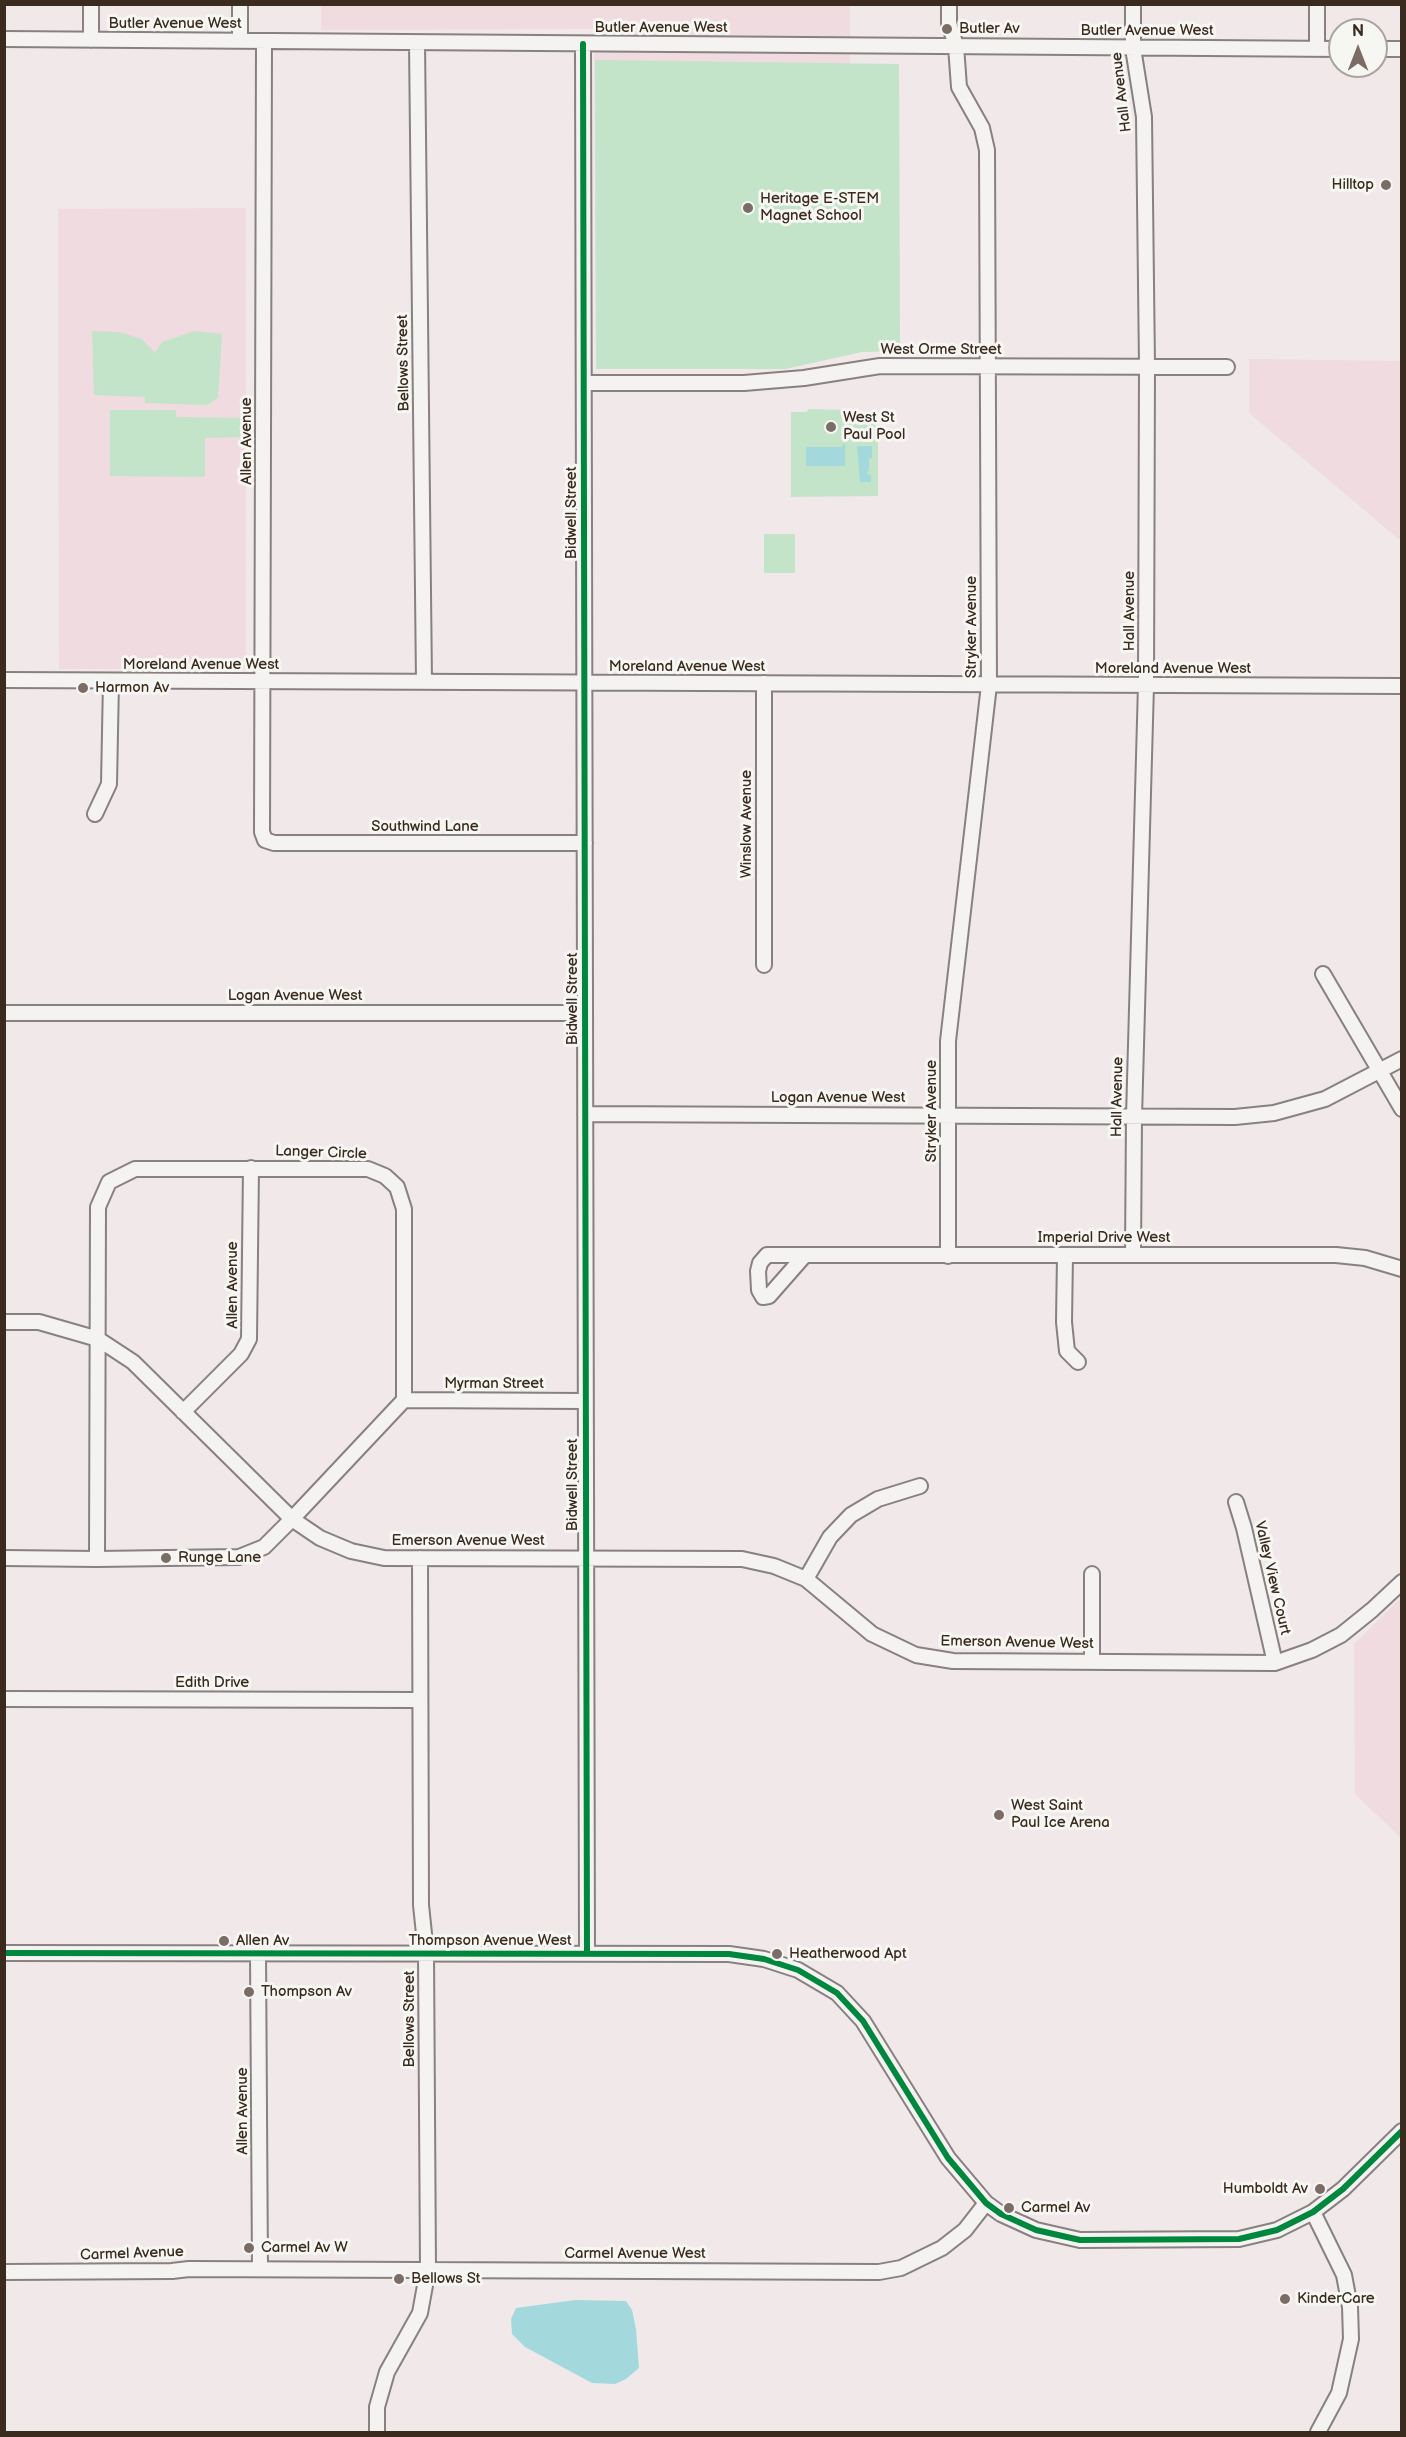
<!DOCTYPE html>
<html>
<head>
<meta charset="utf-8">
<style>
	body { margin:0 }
	#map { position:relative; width:1406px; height:2437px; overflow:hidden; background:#f1e8ea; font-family:"Balsamiq Sans",sans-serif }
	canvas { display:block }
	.frame { position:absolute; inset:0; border:6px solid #3b2a1e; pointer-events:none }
	.north { position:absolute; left:1328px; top:18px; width:60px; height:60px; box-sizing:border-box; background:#f6f6f2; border:2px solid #aba49d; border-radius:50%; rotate:0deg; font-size:16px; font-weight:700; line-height:24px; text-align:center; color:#3b2a1e }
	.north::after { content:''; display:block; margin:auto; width:21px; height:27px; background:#7b6c65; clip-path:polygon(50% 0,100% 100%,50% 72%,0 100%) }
</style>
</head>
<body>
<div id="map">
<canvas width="1406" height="2437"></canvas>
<div class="frame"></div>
<div class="north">N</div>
</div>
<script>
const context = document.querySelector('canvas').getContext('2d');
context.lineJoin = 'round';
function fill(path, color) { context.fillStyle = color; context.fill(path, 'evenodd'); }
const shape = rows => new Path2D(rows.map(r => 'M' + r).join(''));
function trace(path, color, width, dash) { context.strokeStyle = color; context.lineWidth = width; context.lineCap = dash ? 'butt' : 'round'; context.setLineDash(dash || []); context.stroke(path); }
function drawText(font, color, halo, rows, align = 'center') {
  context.font = font + ' "Balsamiq Sans",sans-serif'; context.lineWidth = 6; context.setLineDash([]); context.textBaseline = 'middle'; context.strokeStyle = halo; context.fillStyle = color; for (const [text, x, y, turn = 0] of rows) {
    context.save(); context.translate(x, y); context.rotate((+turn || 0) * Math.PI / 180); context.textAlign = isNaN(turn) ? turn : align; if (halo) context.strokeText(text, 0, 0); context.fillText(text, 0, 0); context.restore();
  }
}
const built = shape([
	[321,5,850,5,850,64,899,64,900,351,862,352,785,369,596,369,594,29,321,30],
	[246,208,246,669,59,669,58,209],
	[1249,359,1401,361,1401,541,1249,413],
	[1401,1598,1401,1838,1355,1794,1354,1644]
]);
const green = shape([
	[595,60,899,64,900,351,862,352,785,369,596,369],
	[92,331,119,332,142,339,155,353,162,342,194,331,222,334,218,398,207,405,145,403,145,397,94,395],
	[808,409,846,410,846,413,861,413,861,419,878,419,878,496,791,497,791,412,807,412],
	[110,410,176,410,176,417,242,418,243,437,205,438,205,477,110,476],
	[764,534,795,534,795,573,764,573]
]);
const water = shape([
	[843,444,845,444,845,466,806,466,806,447,842,447],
	[857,446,872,446,872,458,869,459,869,471,867,472,867,474,871,475,871,482,860,482],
	[575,2300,626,2301,632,2310,636,2329,639,2368,626,2379,615,2384,592,2383,525,2347,512,2334,511,2319,516,2308]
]);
const minor = shape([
	[1133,4,1133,48,1144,117,1147,366,1146,685,1134,1117,1133,1255],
	[1317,4,1317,49],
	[4,39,1340,49],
	[91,40,91,4],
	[240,41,240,4],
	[264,41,262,832,265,840,274,843,585,843],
	[417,43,424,682],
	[583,44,587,1954],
	[1376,49,1402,49],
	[584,383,744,383,804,378,880,366,1227,367],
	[4,680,1402,686],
	[95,814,109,784,111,681],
	[764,965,764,683],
	[1323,974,1402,1109],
	[4,1013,585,1013],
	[585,1114,1235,1117,1274,1113,1325,1099,1402,1059],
	[805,1255,769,1296,763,1297,759,1290,758,1271,760,1263,767,1255,1336,1255,1365,1258,1402,1269],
	[1065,1255,1064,1322,1067,1351,1078,1362],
	[948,1256,948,1041,989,685,987,150,982,128,959,87,956,46,949,23,949,4],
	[4,1322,39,1322,98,1339,133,1362,292,1519,320,1538,351,1551,384,1558,742,1559,774,1566,806,1579,872,1634,916,1655,953,1661,1275,1663,1312,1650,1341,1635,1372,1610,1402,1582],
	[404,1400,585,1401],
	[183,1412,241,1354,249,1339,251,1168],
	[1236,1502,1244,1528,1275,1663],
	[4,1558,97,1559,239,1557,264,1547,292,1519,404,1400,404,1209,397,1187,385,1176,368,1169,135,1169,109,1182,98,1207,97,1559],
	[806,1579,830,1537,851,1515,878,1499,920,1486],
	[1092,1662,1092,1574],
	[4,1699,420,1700],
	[4,1953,729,1954,764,1959,798,1970,837,1993,863,2021,948,2158,986,2203,1001,2214,1036,2230,1080,2240,1239,2239,1277,2230,1313,2212,1343,2189,1402,2131],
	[258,1953,260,2269],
	[1313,2212,1344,2275,1350,2307,1351,2339,1339,2393,1318,2432],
	[4,2272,172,2271,189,2269,879,2272,901,2268,942,2248,965,2230,986,2203],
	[377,2432,377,2407,387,2372,420,2313,428,2269,426,1953,421,1905,420,1558]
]);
const cycleway = shape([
	[583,44,587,1954],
	[4,1953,729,1954,764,1959,798,1970,837,1993,863,2021,948,2158,986,2203,1001,2214,1036,2230,1080,2240,1239,2239,1277,2230,1313,2212,1343,2189,1402,2131]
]);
const markers = [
	[947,29,6,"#7b6c65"],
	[1386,185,6,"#7b6c65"],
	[748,208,6,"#7b6c65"],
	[831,427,6,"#7b6c65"],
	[83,688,6,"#7b6c65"],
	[166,1558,6,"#7b6c65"],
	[999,1815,6,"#7b6c65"],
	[224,1941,6,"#7b6c65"],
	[777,1954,6,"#7b6c65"],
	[249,1992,6,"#7b6c65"],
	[1320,2189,6,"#7b6c65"],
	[1009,2208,6,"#7b6c65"],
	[249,2248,6,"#7b6c65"],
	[399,2279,6,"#7b6c65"],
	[1285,2299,6,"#7b6c65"]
];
const streetNames = [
	["Butler Avenue West",175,24],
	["Butler Avenue West",661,28],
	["Butler Avenue West",1147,31],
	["Hall Avenue",1122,92,-97],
	["West Orme Street",941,350],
	["Bellows Street",404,363,-91],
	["Allen Avenue",247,441,-90],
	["Bidwell Street",572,513,-90],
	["Hall Avenue",1130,611,-90],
	["Stryker Avenue",972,627,-90],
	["Moreland Avenue West",201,665],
	["Moreland Avenue West",687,667],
	["Moreland Avenue West",1173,669],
	["Winslow Avenue",747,824,-90],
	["Southwind Lane",425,827],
	["Logan Avenue West",295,996],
	["Bidwell Street",573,999,-90],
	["Hall Avenue",1118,1097,-89],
	["Logan Avenue West",838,1098],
	["Stryker Avenue",932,1111,-90],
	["Langer Circle",321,1153,2],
	["Imperial Drive West",1104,1238],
	["Allen Avenue",233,1285,-90],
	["Myrman Street",494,1384],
	["Bidwell Street",573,1485,-90],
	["Emerson Avenue West",468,1541],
	["Valley View Court",1272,1578,77],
	["Emerson Avenue West",1017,1643,1],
	["Edith Drive",212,1683],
	["Thompson Avenue West",490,1941],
	["Bellows Street",410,2019,-90],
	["Allen Avenue",243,2111,-90],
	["Carmel Avenue",132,2254,-2],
	["Carmel Avenue West",635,2254]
];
const poiNames = [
	["Butler Av",959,29],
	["Hilltop",1374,185,"right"],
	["Heritage E-STEM",760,199],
	["Magnet School",760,216],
	["West St",843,418],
	["Paul Pool",843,435],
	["Harmon Av",95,688],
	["Runge Lane",178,1558],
	["West Saint",1011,1806],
	["Paul Ice Arena",1011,1823],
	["Allen Av",236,1941],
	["Heatherwood Apt",789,1954],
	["Thompson Av",261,1992],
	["Humboldt Av",1308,2189,"right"],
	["Carmel Av",1021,2208],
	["Carmel Av W",261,2248],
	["Bellows St",411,2279],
	["KinderCare",1297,2299]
];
fill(built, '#efdbe0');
fill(green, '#c3e4c8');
fill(water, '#a3d9dd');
trace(minor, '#88817f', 18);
trace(minor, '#f4f3f2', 14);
trace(cycleway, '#00873e', 6);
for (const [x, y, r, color] of markers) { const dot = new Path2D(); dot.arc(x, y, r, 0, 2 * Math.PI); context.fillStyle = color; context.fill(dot); trace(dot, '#f6f6f2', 2); }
drawText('15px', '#3b2a1e', '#f6f6f2', streetNames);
drawText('15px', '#3b2a1e', '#f6f6f2', poiNames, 'left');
</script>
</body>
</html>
